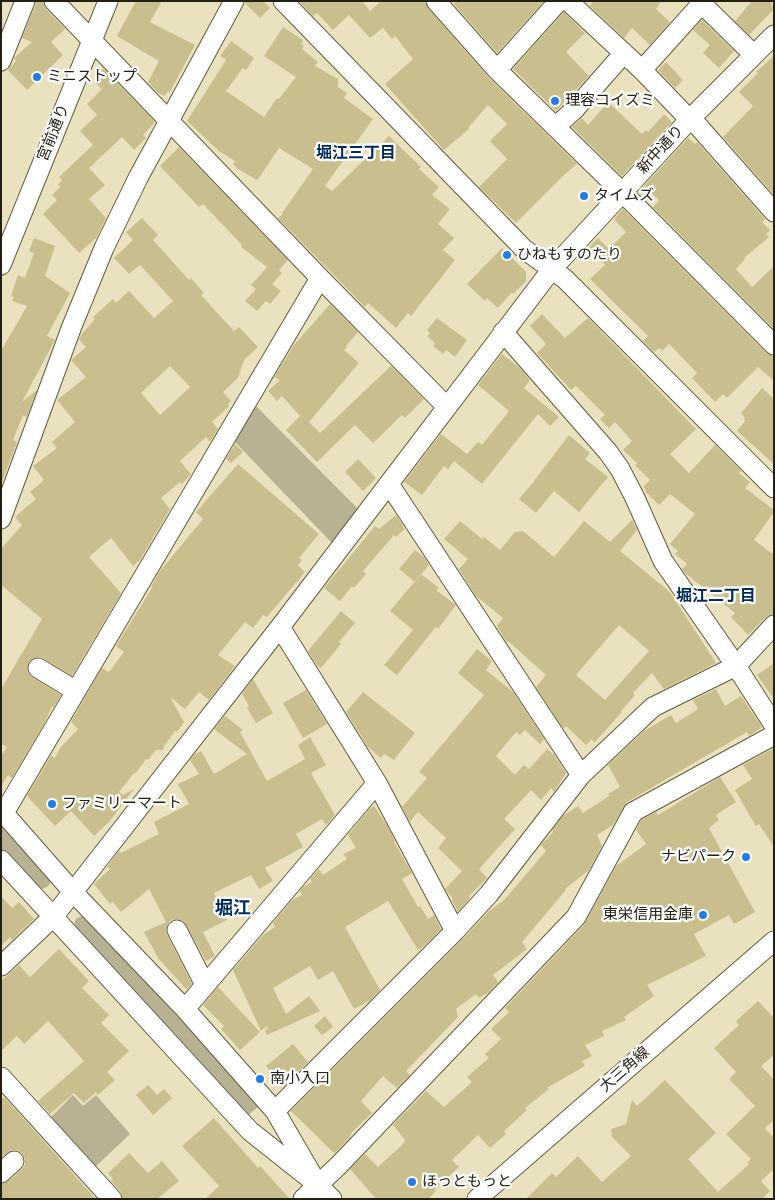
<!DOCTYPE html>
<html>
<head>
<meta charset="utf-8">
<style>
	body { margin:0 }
	#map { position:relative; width:775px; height:1200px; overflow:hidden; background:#eae2bf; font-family:"DejaVu Sans",sans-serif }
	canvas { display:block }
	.frame { position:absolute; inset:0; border:2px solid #232013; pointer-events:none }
</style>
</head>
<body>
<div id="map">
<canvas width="775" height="1200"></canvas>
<div class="frame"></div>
</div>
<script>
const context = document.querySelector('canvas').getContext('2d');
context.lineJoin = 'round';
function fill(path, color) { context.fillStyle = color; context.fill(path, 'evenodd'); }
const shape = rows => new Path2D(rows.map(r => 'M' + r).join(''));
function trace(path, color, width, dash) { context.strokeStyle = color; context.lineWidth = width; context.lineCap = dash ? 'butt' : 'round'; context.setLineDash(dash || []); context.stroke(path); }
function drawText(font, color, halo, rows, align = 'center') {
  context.font = font + ' "DejaVu Sans","Noto Sans JP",sans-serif'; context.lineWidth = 4.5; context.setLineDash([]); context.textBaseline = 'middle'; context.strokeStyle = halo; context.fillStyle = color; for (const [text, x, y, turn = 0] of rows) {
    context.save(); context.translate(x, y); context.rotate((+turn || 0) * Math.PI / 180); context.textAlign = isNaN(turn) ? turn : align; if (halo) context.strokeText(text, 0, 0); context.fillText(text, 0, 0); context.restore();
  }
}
const green = shape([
	[255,405,358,509,332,543,235,442],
	[1,823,49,876,51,882,47,887,42,889,37,888,1,849],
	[82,916,89,919,259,1106,246,1117,76,932,74,924,76,919],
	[73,1095,83,1106,96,1095,130,1134,92,1170,48,1120]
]);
const building = shape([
	[37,1,43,1,46,9,65,29,51,42,63,55,27,90,8,70,16,61,14,58,32,42,22,38],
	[136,1,162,1,150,22,195,45,170,92,168,91,165,96,158,93,148,82,159,61,117,36],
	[245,1,263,1,270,8,260,18,245,3],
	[299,1,364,1,363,2,370,11,381,1,424,1,428,8,489,78,577,164,564,175,516,223,479,187,507,159,490,141,507,124,488,105,468,128,469,129,444,150,385,84,413,59,395,36,392,39,383,28,370,38,349,15,333,30,317,13,313,16],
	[456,1,544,1,497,53,454,4],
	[593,1,661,1,656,9,670,22,650,45,632,28,624,38,590,6],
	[752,1,770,1,774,9,749,35,735,21],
	[564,12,585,33,566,52,589,76,556,111,513,69],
	[702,20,734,51,719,68,703,53,710,45,693,30],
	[283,27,303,40,301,44,304,46,302,49,318,62,315,66,338,79,338,87,347,93,344,98,373,119,325,186,332,191,389,136,421,167,419,169,439,187,432,195,450,209,438,224,454,238,443,250,455,260,411,316,408,313,396,328,368,303,365,307,278,218,283,214,282,213,313,169,279,148,259,178,257,180,238,169,233,164,235,161,220,152,187,121,226,60,220,56,231,41,254,58,246,70,243,68,226,91,264,117,277,98,279,99,296,77,264,56],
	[774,56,774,195,723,137,753,106,739,92,758,73,756,72],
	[666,62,683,80,675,88,658,70],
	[103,68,155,122,143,135,146,138,134,150,122,137,89,168,105,185,89,199,106,218,97,237,79,253,43,214,57,200,52,195,60,187,58,184,62,180,59,177,93,145,80,131,97,115,87,104,102,89,96,83],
	[608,102,642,134,646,130,648,132,664,114,672,122,622,176,572,127,582,118,588,125],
	[688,138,695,144,697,142,765,219,762,222,770,230,766,234,769,237,744,258,745,259,736,269,752,287,774,266,774,329,653,207,659,200,644,186],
	[179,147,288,260,279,270,282,273,272,284,281,291,270,304,266,301,257,311,245,301,256,289,251,285,267,267,241,247,242,245,203,204,199,207,160,166],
	[623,209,766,353,774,356,774,381,758,367,727,398,723,394,715,402,692,378,697,373,669,344,662,351,659,348,654,352,643,341,648,336,590,279,605,265,588,248,598,238,609,249,626,232,614,219],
	[142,218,158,235,153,240,189,280,191,278,204,293,201,295,234,331,239,327,258,347,244,360,238,378,223,392,231,401,228,404,229,406,212,422,218,429,210,442,206,437,180,461,191,474,182,484,180,482,161,498,170,509,140,560,133,566,111,538,89,557,121,593,72,676,43,658,38,657,33,658,29,662,27,668,28,673,32,677,61,695,53,708,52,706,44,724,12,778,8,775,1,787,1,756,7,747,1,744,1,689,42,619,1,585,1,549,22,525,15,517,36,499,30,492,44,480,33,466,57,448,52,442,75,422,57,400,86,377,71,360,86,347,79,340,81,335,95,319,93,317,113,299,116,303,129,291,154,318,173,301,140,265,129,274,114,258,133,240,126,232],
	[170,366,190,387,160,415,141,393],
	[34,238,55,246,45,276,70,293,47,336,55,340,22,402,37,390,27,417,23,415,13,440,17,442,2,482,1,351,27,306,12,301,14,297,11,296,18,275,25,278,34,253,29,251],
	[502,248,526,272,526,281,513,294,512,292,498,308,487,298,485,301,467,284],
	[330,304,358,332,346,346,347,347,344,350,359,363,309,422,320,433,391,366,424,399,405,418,402,415,373,443,355,425,317,462,286,430,300,416,282,396,277,401,268,391,280,380,274,377,294,345],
	[542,314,565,338,588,318,696,429,670,454,689,473,715,445,741,471,739,473,750,482,745,488,774,510,774,512,754,540,774,555,774,614,766,617,748,635,731,617,735,613,685,573,682,569,687,564,675,554,678,551,670,544,695,514,670,494,659,505,645,491,646,490,643,487,650,480,635,465,637,463,623,450,632,441,615,422,609,428,600,419,605,415,576,386,571,390,537,353,546,344,530,326],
	[437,318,467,340,455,357,446,350,443,354,433,346,435,343,427,336,430,333,427,330],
	[502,354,521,369,530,380,524,388,559,417,550,426,538,414,482,484,454,461,448,469,444,466,422,495,404,482,441,434,467,454,478,442,482,445,509,411,478,385],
	[762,388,774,399,774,464,737,431,745,421,744,419,745,418,741,413],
	[569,435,590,453,585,459,608,477,579,512,554,491,536,513,519,499,531,485],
	[235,444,243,452,231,463,226,459],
	[358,459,376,478,363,491,345,472],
	[238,464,319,534,299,558,302,560,298,565,305,572,267,617,263,615,253,628,245,622,218,655,235,666,209,700,199,692,185,709,170,697,184,722,177,732,175,731,164,746,163,750,156,750,148,760,146,759,135,774,134,773,119,792,123,795,134,789,109,822,94,836,71,811,55,826,27,796,51,756,55,758,60,748,78,729,71,722,102,668,109,672,124,652,116,646,152,588,151,587,160,571,203,519,196,512],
	[396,515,405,529,396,537,394,535,363,571,366,574,354,588,352,586,340,601,324,588,375,526,379,529],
	[632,520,637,530,620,551,670,592,716,663,664,689,652,673,633,693,635,695,621,711,622,712,594,743,592,739,586,745,566,726,564,728,562,727,536,687,546,675,508,641,507,643,497,626,503,618,476,596,459,569,468,559,444,539,460,521,482,539,484,537,500,550,515,532,523,531,554,557,584,521,610,542],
	[619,625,649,651,605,700,576,675],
	[415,550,424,557,429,565,415,582,399,569],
	[421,574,439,588,436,590,456,605,438,629,436,627,397,675,384,665,413,630,390,611],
	[341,611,355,623,339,642,341,644,321,668,317,665,308,651],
	[477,649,492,661,486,670,513,692,544,739,540,744,525,730,520,735,516,732,496,756,515,775,524,765,529,769,547,749,555,756,566,773,554,792,551,788,541,800,531,790,504,819,515,829,479,869,487,878,469,896,470,898,458,912,452,900,453,899,445,889,462,871,438,848,446,838,418,812,410,822,402,807,427,778,419,772,484,695,458,673],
	[774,663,774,699,757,675],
	[253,679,273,713,256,723,247,708,249,706,242,694],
	[716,689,725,706,741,696,762,727,749,736,747,732,627,802,613,825,597,835,602,846,589,870,565,889,566,890,522,942,527,949,493,975,498,982,489,992,479,998,476,994,456,1009,458,1017,406,1071,410,1075,397,1088,383,1076,361,1101,372,1113,352,1132,350,1137,335,1153,333,1152,291,1111,463,939,487,913,505,899,546,851,541,845,553,832,552,830,563,816,578,806,583,813,609,796,608,794,620,787,608,765,644,731,671,715,676,723,698,709,693,700],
	[306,690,327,724,303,738,283,703],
	[363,692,415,733,394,760,384,754,381,758,368,747,346,712],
	[225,716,243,730,240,732,267,781,305,759,298,745,310,737,326,765,311,773,335,815,326,825,322,819,296,834,303,847,265,868,273,881,259,889,251,875,214,893,227,920,203,932,215,956,206,961,184,921,177,919,171,920,168,924,166,929,167,935,192,984,186,989,158,958,144,932,166,922,149,889,121,912,113,902,110,904,94,884,110,869,107,867,119,851,121,853,159,834,154,822,189,804,178,784,199,774,190,760,195,754,201,751,214,774,247,754,214,729],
	[774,748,774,847,759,824,756,826,735,790,752,779,743,765],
	[720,777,736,802,716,815,719,820,709,828,755,912,734,924,729,915,694,934,706,956,647,985,654,996,624,1017,626,1020,602,1031,604,1036,585,1045,592,1056,582,1061,585,1066,547,1088,549,1089,525,1108,527,1110,504,1131,506,1134,490,1148,478,1135,452,1160,459,1167,434,1190,436,1191,428,1199,376,1199,350,1169,365,1154,378,1167,403,1144,405,1140,393,1125,426,1091,444,1107,472,1082,467,1077,489,1058,485,1054,501,1039,491,1029,509,1012,505,1008,584,925,616,866,646,844,636,830,641,820,656,812,658,815],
	[374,806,387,825,395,841,394,842,412,873,402,879,418,907,420,906,428,919,434,915,441,929,424,946,418,950,388,901,345,927,380,990,369,1001,354,1009,333,971,318,980,310,966,273,988,286,1014,309,996,320,1011,267,1035,265,1031,268,1028,267,1026,261,1031,233,970,263,935,275,927,273,923,292,900,302,895,300,891,303,887,312,882,310,879,319,869,323,875,347,859,343,854,356,848,348,835,370,808],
	[1,896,12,908,19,902,34,919,12,940,10,937,1,946],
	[59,949,89,981,82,988,109,1015,101,1023,129,1051,107,1072,115,1080,98,1095,96,1092,84,1103,74,1093,50,1114,38,1101,84,1061,48,1021,24,1044,17,1036,1,1051,1,981,19,965,30,977],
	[218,987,260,1032,240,1050,221,1029,224,1026,203,1005],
	[758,1001,774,1018,774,1055,761,1066,774,1080,774,1120,765,1128,774,1138,774,1169,761,1181,770,1191,762,1199,526,1199,552,1173,556,1177,578,1156,602,1182,631,1156,612,1137,611,1129,626,1124,632,1100,637,1106,665,1080,716,1133,688,1159,718,1192,749,1164,747,1163,751,1159,726,1134,755,1106,729,1079,736,1072,714,1048,739,1025,736,1021],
	[325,1016,333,1027,322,1035,314,1026],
	[293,1044,308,1062,283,1087,266,1066],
	[148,1085,157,1095,164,1089,172,1098,153,1115,136,1095],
	[4,1097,94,1197,97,1199,1,1199,1,1184,9,1181,22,1169,25,1165,25,1159,22,1153,17,1150,11,1150,1,1157,1,1100],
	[214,1118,258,1168,260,1166,290,1199,205,1199,219,1186,182,1146],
	[129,1153,148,1173,162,1161,179,1181,157,1199,123,1199,121,1192,111,1181,113,1179,108,1173]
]);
const minor = shape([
	[54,1,320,278,447,407],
	[283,1,524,249,565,279,774,488],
	[436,1,497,70,622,192,774,345],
	[568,1,642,70,689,119],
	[699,1,753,54],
	[1,61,25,1],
	[497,70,559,1],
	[642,70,704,1],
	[691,118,774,212],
	[555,127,574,110,624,53],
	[1,265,108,1],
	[503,332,608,452,620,469,635,498,663,561,734,663,774,725],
	[389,484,581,775],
	[1,519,72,326,104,248,138,178,234,1],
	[280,627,377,783,455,931],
	[38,668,76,691],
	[1,810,73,892,185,1009,275,1111,318,1185],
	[4,813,320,278],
	[1,860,250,1131,318,1185,332,1199],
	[177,930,205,985],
	[1,966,53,917,73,892,280,627,552,269,691,118,774,35],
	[185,1009,377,783],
	[1,1077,112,1199],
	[275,1111,455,931,489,894,581,775,653,707,736,666,774,625],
	[1,1173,14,1161],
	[303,1199,338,1166,576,917,633,812,774,735],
	[477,1199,774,941]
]);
const markers = [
	[37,77,5,"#227ce6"],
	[555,101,5,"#227ce6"],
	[584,196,5,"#227ce6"],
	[507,255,5,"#227ce6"],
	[52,804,5,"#227ce6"],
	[746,857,5,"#227ce6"],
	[703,915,5,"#227ce6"],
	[260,1079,5,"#227ce6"],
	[412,1182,5,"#227ce6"]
];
const poiNames = [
	["ミニストップ",47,77],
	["理容コイズミ",565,101],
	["タイムズ",594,196],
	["ひねもすのたり",517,255],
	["ファミリーマート",62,804],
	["ナビパーク",736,857,"right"],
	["東栄信用金庫",693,915,"right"],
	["南小入口",270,1079],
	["ほっともっと",422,1182]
];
const streetNames = [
	["宮前通り",54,133,-68],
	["新中通り",661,150,-47],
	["大三角線",625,1070,-41]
];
const neighbourhoodNames = [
	["堀江三丁目",356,154],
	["堀江二丁目",716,597]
];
const quarterNames = [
	["堀江",233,909]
];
fill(green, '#b8b193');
fill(building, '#c9bf8e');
trace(minor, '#625b3c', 21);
trace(minor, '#fff', 19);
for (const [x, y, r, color] of markers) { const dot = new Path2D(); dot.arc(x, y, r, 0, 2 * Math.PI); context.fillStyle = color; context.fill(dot); trace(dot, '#fff', 2); }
drawText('15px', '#232013', '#fff', poiNames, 'left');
drawText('15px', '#232013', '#fff', streetNames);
drawText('bold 16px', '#002b5d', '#fff', neighbourhoodNames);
drawText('bold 18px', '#002b5d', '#fff', quarterNames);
</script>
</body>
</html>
